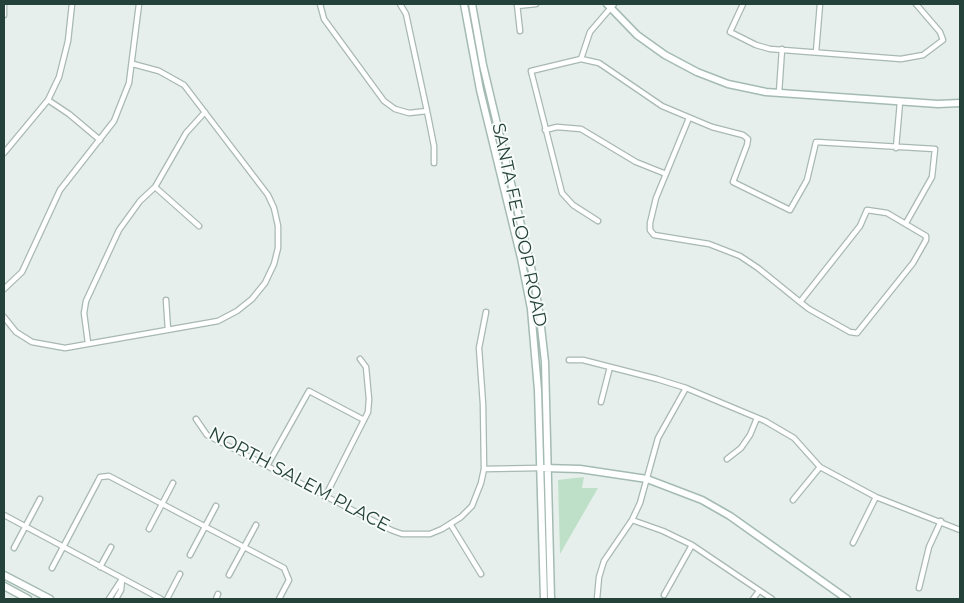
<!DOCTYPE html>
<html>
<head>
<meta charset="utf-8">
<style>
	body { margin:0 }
	#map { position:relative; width:964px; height:603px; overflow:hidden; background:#e6efeb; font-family:Montserrat,sans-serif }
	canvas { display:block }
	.frame { position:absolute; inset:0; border:5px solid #24423a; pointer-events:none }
</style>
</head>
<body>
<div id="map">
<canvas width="964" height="603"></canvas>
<div class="frame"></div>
</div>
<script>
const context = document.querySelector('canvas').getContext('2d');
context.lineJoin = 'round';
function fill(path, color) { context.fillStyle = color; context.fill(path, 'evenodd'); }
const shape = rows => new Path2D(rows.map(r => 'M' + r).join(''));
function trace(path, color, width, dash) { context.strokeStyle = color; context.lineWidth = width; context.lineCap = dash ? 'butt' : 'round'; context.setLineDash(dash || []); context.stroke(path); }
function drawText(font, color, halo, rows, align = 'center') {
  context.font = font + ' Montserrat,sans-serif'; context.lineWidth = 4; context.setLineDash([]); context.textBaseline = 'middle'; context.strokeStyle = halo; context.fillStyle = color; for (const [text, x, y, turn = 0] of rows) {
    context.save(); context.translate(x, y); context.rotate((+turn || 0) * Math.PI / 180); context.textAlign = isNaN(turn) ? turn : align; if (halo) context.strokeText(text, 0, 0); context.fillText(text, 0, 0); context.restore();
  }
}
const green = shape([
	[584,477,582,488,598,488,560,554,558,480]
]);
const street = shape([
	[320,4,324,19,384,101,395,109,409,113,427,111],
	[400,4,406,14,427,111,434,146,434,163],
	[517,4,520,31],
	[743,4,730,32,756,45,770,49,901,59,923,55,943,40,940,32,916,4],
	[517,6,536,4],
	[4,15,4,4],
	[816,52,820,4],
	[581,59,590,32,614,4],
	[779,93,782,49],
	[48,100,69,114,100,140],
	[689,118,656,198,650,223,650,230,654,235,709,244,740,256,758,268,800,302,809,309,850,332,857,333,913,263,926,240,926,236,887,213,867,210,860,226,800,302],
	[545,130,557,127,581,129,636,162,666,174],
	[896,148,900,102],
	[4,153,48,100,59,77,68,41,72,4],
	[155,187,199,226],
	[598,221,573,205,562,193,531,71,581,59,599,63,662,106,712,127,743,135,748,139,747,145,733,182,790,210,807,180,816,142,935,149,932,177,906,223],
	[4,289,22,272,60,190,114,121,129,83,139,4],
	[166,300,168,330],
	[4,317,16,332,32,342,65,348,218,321,237,311,252,299,265,283,274,264,278,248,278,226,274,208,268,195,184,85,159,71,133,64],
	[88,343,84,313,86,301,119,230,140,201,155,187,186,133,205,112],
	[569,360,583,360,657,379,686,388,765,421,794,438,820,467,876,497,960,530],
	[601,402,610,367],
	[196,419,207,435,391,530,402,534,430,534,442,529,461,517,472,506,481,483,484,469,483,404,479,348,486,312],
	[727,459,741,448,750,435,757,418],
	[267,466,309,391,364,420],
	[484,469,540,468],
	[325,497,368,412,369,399,366,367,360,359],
	[793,500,820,467],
	[4,515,161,599],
	[632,520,663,531,692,545,772,599],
	[451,525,481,574],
	[149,529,173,483],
	[853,543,876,497],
	[14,548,40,499],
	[190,555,216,506],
	[100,567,111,547],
	[52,568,98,481,100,477,109,476,284,568,289,580,279,599],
	[229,575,256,525],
	[919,588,929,547,941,521],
	[664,595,692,545],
	[109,599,122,579],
	[116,599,121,590,122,580],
	[167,599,180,574],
	[216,599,218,594],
	[597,599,599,577,604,561,632,520,640,503,658,438,686,388],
	[753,599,759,591]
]);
const secondary = shape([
	[464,4,480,90,521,258,531,309,538,390,544,599],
	[472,4,483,65,534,280,540,318,545,362,551,599],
	[607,4,637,35,665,55,697,72,728,84,766,92,938,104,960,103],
	[544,468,580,469,647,479,702,500,730,516,847,599],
	[4,575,50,599],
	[4,586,28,599]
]);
const streetNames = [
	["SANTA FE LOOP ROAD",519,225,78],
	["NORTH SALEM PLACE",299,480,28]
];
fill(green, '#bfe0c8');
trace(street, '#a8b8b2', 7);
trace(secondary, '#a4bbb3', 9);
trace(street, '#fff', 4.5);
trace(secondary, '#fff', 6);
drawText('18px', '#24423a', '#f7fbf9', streetNames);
</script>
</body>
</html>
